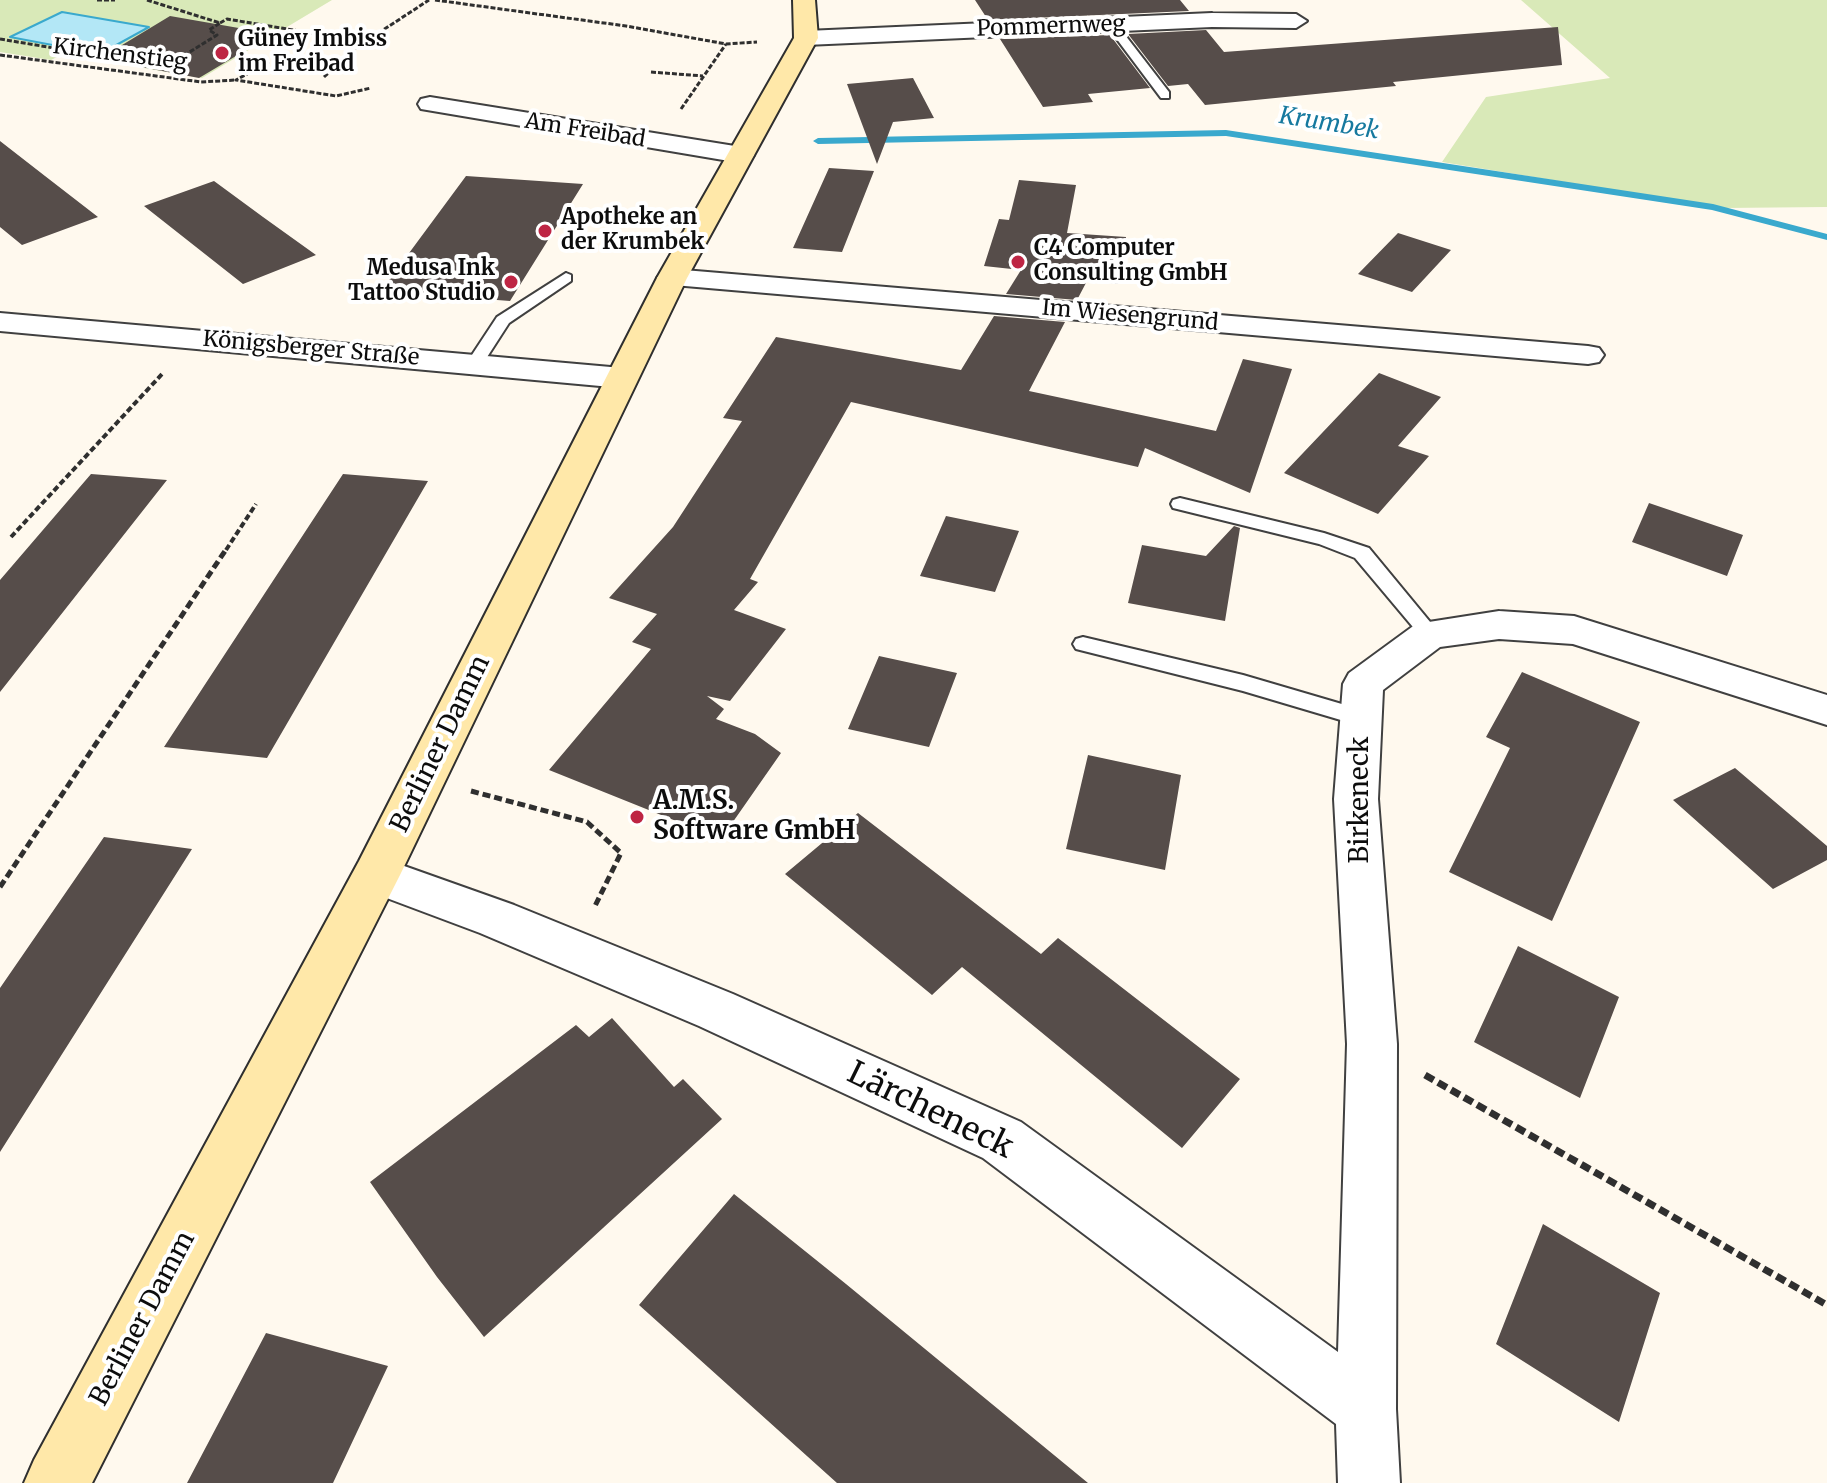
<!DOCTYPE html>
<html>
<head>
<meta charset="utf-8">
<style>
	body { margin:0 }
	canvas { display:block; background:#fff9ee }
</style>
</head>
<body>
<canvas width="1827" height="1483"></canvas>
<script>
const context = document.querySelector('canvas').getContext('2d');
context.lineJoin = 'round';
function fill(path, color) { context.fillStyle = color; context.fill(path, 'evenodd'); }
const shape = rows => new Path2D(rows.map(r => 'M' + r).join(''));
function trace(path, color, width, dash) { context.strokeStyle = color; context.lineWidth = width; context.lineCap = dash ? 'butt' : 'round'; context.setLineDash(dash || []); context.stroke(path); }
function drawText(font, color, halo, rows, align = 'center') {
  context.font = font + ' Merriweather,serif'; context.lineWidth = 8; context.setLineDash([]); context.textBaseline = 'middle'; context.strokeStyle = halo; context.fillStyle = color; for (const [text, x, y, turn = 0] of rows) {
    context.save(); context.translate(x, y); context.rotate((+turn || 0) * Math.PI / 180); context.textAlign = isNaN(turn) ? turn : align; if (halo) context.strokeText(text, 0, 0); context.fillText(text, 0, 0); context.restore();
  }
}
const green = shape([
	[0,0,332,0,202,78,63,54,51,60,0,52],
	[1521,0,1827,0,1827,207,1723,208,1442,162,1486,97,1610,78]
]);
const water = shape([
	[62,12,149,27,100,54,10,37,62,12]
]);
const stream = shape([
	[1226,130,1713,204,1827,234,1827,240,1712,210,1226,136,818,144,813,141,818,138,1226,130]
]);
const building = shape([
	[975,0,1180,0,1189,11,988,20],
	[170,16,273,34,199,78,99,59],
	[1558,27,1562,65,1393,82,1396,86,1205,105,1188,84,1168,86,1128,34,1206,30,1224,52],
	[1110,35,1150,88,1088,94,1093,102,1043,107,1000,39],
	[913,78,934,118,893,122,877,164,847,84],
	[0,141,45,176,98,217,22,245,0,227],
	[829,168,874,171,842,252,793,248],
	[466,176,583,184,510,301,381,291],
	[1019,180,1076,185,1067,233,1126,237,1122,284,1087,281,1077,300,1006,294,1021,270,984,266,999,219,1009,220],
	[214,181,263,217,316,255,243,284,144,206],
	[1398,233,1451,250,1412,292,1358,274],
	[994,316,1065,322,1029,391,1216,431,1243,359,1292,369,1250,493,1145,448,1138,467,851,402,750,579,758,582,734,610,786,629,730,701,707,696,724,709,716,719,755,734,781,753,721,839,549,770,651,649,632,642,657,614,609,598,673,527,742,421,723,418,776,337,961,370],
	[1379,373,1441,397,1398,446,1429,456,1378,514,1284,473],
	[91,474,167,480,0,692,0,580],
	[343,474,428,481,267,758,164,747],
	[1649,503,1743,535,1727,576,1632,542],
	[946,516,1019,531,995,592,920,576],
	[1234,526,1240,528,1225,621,1128,603,1142,545,1206,556],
	[879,656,957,673,929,747,848,729],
	[1522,672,1640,722,1552,921,1449,872,1510,748,1486,737],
	[1088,755,1181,775,1165,870,1066,849],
	[1735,768,1827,846,1827,860,1773,889,1673,800],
	[858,813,1041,954,1058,938,1240,1079,1182,1148,962,967,932,995,785,874],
	[104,837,192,849,0,1152,0,988],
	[1518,946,1619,997,1580,1098,1474,1042],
	[612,1018,674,1087,683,1079,722,1119,484,1337,437,1277,370,1182,576,1025,589,1037],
	[734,1194,846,1284,1088,1483,837,1483,639,1305],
	[1543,1224,1660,1293,1619,1422,1496,1344],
	[266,1333,388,1366,333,1483,187,1483]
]);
const pathFar3 = shape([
	[97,0,115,0],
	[147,0,220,23,209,30,217,35,180,58],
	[435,0,626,26,726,44,757,42],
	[220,23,227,19,317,34],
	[0,39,107,57,128,45],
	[0,55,201,82,236,80],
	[269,62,236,80,336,96,371,88],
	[651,72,703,76],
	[324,77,357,47,429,0],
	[681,109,726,44]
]);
const pathFar2 = shape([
	[11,537,163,373],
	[226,550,256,504]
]);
const pathFar1 = shape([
	[471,791,587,822,621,853,594,908],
	[0,887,227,548]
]);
const path = shape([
	[1425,1075,1827,1305]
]);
const service = shape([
	[1107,22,1115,22,1169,92,1169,98,1161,98,1107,26,1107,22],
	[566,273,571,275,571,281,509,323,480,368,468,368,466,364,497,317,566,273],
	[1180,498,1324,533,1369,548,1440,634,1437,639,1430,641,1423,639,1355,558,1319,544,1173,508,1171,504,1173,500,1180,498],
	[1083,637,1243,675,1369,712,1372,718,1369,724,1361,726,1243,691,1076,649,1073,644,1076,639,1083,637]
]);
const minor = shape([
	[1212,13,1296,14,1307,21,1296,28,1212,27,806,45,798,43,795,38,798,33,806,31,1212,13],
	[430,97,741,147,750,150,754,155,750,160,741,163,421,109,418,104,421,99,430,97],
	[672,269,1588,346,1599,348,1604,355,1599,362,1588,364,662,284,657,278,662,272,672,269],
	[0,313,622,368,633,371,638,378,633,385,622,388,0,331,0,313],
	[1499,611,1574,616,1827,695,1827,725,1573,644,1499,639,1440,647,1383,690,1378,799,1397,1044,1396,1409,1400,1483,1338,1483,1336,1424,983,1158,699,1026,480,933,360,888,353,875,360,862,376,856,514,905,733,994,1021,1122,1338,1352,1347,1044,1334,799,1343,684,1349,673,1416,624,1499,611]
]);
const secondary = shape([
	[793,0,815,0,818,38,687,278,400,875,92,1483,24,1483,34,1460,359,861,657,278,794,38,793,0]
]);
const markers = [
	[222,53,8,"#be2544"],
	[545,231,8,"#be2544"],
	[1018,262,8,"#be2544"],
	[511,282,8,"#be2544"],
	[637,817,8,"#be2544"]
];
const farStreetnames = [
	["Pommernweg",1051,27,-2],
	["Kirchenstieg",120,55,7],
	["Am Freibad",585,131,9],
	["Im Wiesengrund",1130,316,5],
	["Königsberger Straße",311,349,5]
];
const farPoinames = [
	["Güney Imbiss",238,40],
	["im Freibad",238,65],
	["Apotheke an",561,218],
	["der Krumbek",561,243],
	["C4 Computer",1034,249],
	["Consulting GmbH",1034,274],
	["Medusa Ink",495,269,"right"],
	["Tattoo Studio",495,294,"right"]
];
const farWaternames = [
	["Krumbek",1329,124,9]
];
const streetNames = [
	["Berliner Damm",441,744,-64],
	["Birkeneck",1361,800,-90],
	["Berliner Damm",143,1319,-62]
];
const poiNames = [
	["A.M.S.",653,802],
	["Software GmbH",653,832]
];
const nearStreetnames = [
	["Lärcheneck",930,1111,26]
];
fill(green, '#d9e9b8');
fill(water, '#b3e7f6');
trace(water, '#3aa9cd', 2);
fill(stream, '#3aa9cd');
fill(building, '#564d4a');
trace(service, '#404040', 4);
trace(minor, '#404040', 4);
trace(secondary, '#2f2f2f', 4);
trace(pathFar3, '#2f2f2f', 3, [5, 2]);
trace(pathFar2, '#2f2f2f', 4, [6, 3]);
trace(pathFar1, '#2f2f2f', 5, [8, 4]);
trace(path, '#2f2f2f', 7, [10, 5]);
fill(service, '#fff');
fill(minor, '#fff');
fill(secondary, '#ffe8a9');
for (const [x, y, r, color] of markers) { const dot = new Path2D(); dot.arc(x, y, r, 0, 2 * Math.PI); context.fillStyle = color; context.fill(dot); trace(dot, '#fff', 3); }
drawText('22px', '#0d0d0d', '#fff', farStreetnames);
drawText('bold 22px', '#0d0d0d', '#fff', farPoinames, 'left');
drawText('italic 24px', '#16799f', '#fff', farWaternames);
drawText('26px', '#0d0d0d', '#fff', streetNames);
drawText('bold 26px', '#0d0d0d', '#fff', poiNames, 'left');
drawText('32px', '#0d0d0d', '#fff', nearStreetnames);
</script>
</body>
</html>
